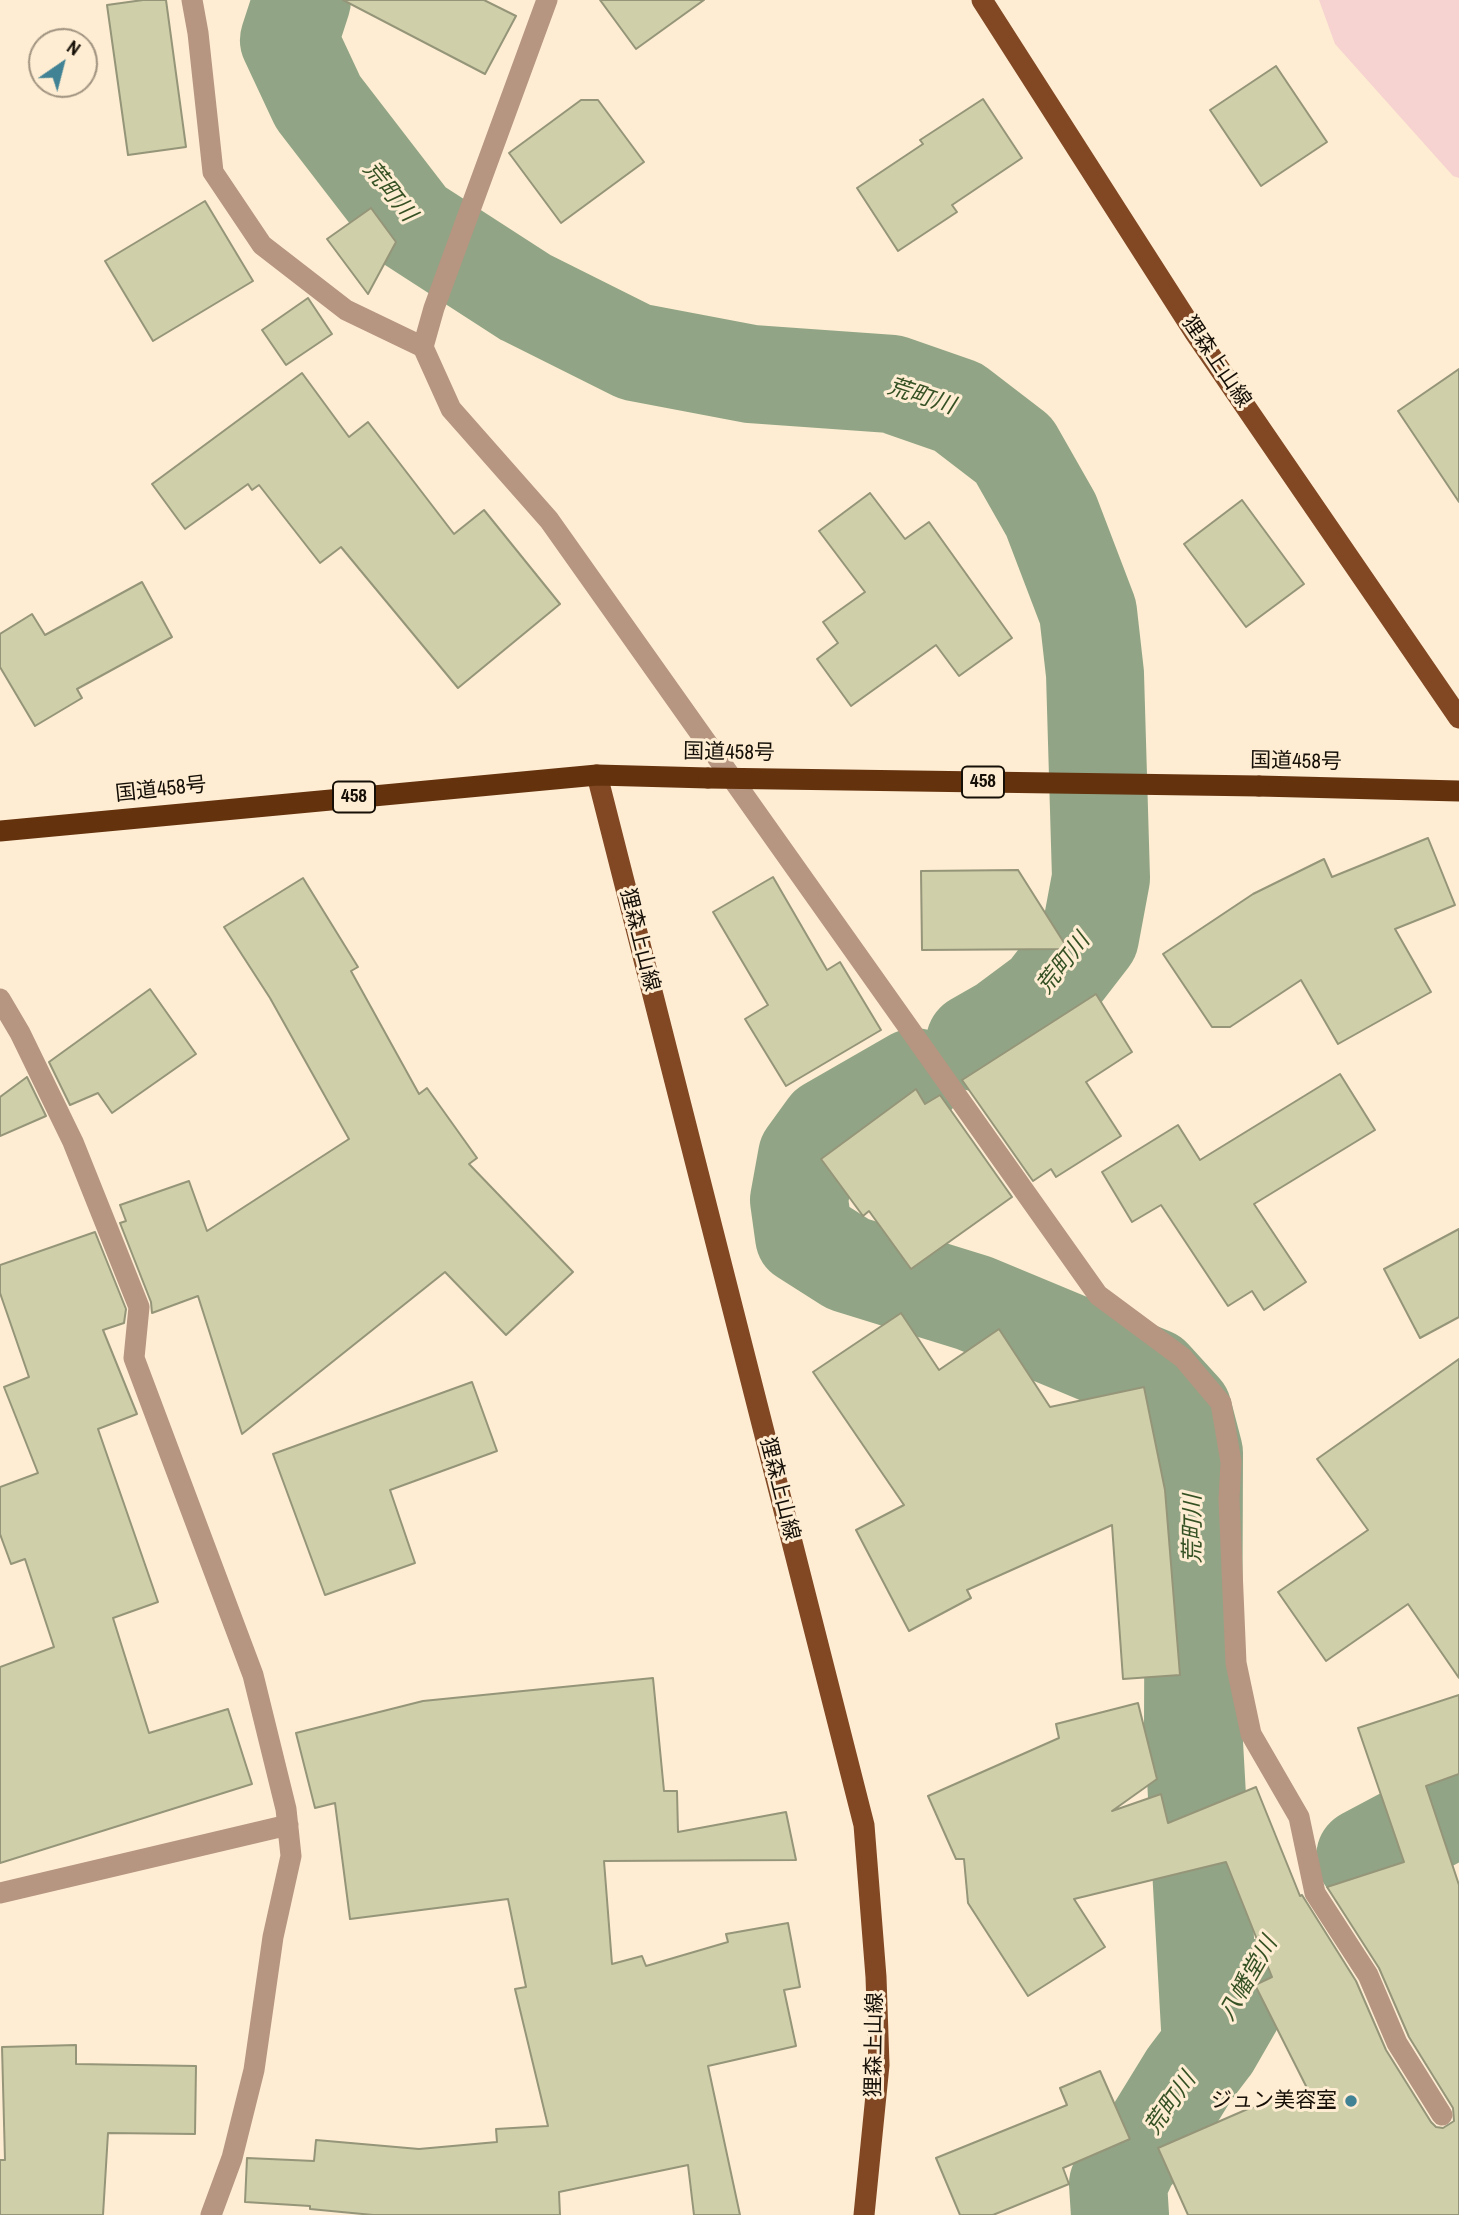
<!DOCTYPE html>
<html>
<head>
<meta charset="utf-8">
<style>
	body { margin:0 }
	#map { position:relative; width:1459px; height:2215px; overflow:hidden; background:#feedd2; font-family:"Archivo Narrow",sans-serif }
	canvas { display:block }
	.north { position:absolute; left:28px; top:28px; width:70px; height:70px; box-sizing:border-box; background:#feedd2; border:2px solid #a19481; border-radius:50%; rotate:35deg; font-size:19px; font-weight:700; line-height:28px; text-align:center; color:#150f07 }
	.north::after { content:''; display:block; margin:auto; width:24px; height:32px; background:#418395; clip-path:polygon(50% 0,100% 100%,50% 72%,0 100%) }
</style>
</head>
<body>
<div id="map">
<canvas width="1459" height="2215"></canvas>
<div class="north">N</div>
</div>
<script>
const context = document.querySelector('canvas').getContext('2d');
context.lineJoin = 'round';
function fill(path, color) { context.fillStyle = color; context.fill(path, 'evenodd'); }
const shape = rows => new Path2D(rows.map(r => 'M' + r).join(''));
function trace(path, color, width, dash) { context.strokeStyle = color; context.lineWidth = width; context.lineCap = dash ? 'butt' : 'round'; context.setLineDash(dash || []); context.stroke(path); }
function drawText(font, color, halo, rows, align = 'center') {
  context.font = font + ' "Archivo Narrow","Noto Sans JP",sans-serif'; context.lineWidth = 6; context.setLineDash([]); context.textBaseline = 'middle'; context.strokeStyle = halo; context.fillStyle = color; for (const [text, x, y, turn = 0] of rows) {
    context.save(); context.translate(x, y); context.rotate((+turn || 0) * Math.PI / 180); context.textAlign = isNaN(turn) ? turn : align; if (halo) context.strokeText(text, 0, 0); context.fillText(text, 0, 0); context.restore();
  }
}
const green = shape([
	[1319,0,1459,0,1459,178,1453,176,1335,44]
]);
const river = shape([
	[302,0,289,40,318,102,412,224,525,297,635,352,751,374,892,384,958,407,1014,450,1051,515,1088,612,1095,674,1101,878,1090,937,1046,994,1003,1026,975,1042],
	[915,1077,828,1127,807,1156,799,1200,804,1236,848,1264,974,1303,1152,1377,1183,1411,1194,1453,1193,1725,1211,2046],
	[1365,1857,1459,1807],
	[1120,2215,1118,2184,1130,2158,1154,2132,1189,2075,1211,2046,1245,1987]
]);
const building = shape([
	[143,0,166,0,186,147,128,155,107,5,143,0],
	[343,0,484,0,516,16,485,74,343,0],
	[600,0,704,0,636,49,600,0],
	[1276,66,1327,142,1261,186,1210,110,1276,66],
	[983,99,1022,158,952,205,957,212,898,251,857,188,923,144,920,140,983,99],
	[581,100,598,100,644,162,561,223,509,153,581,100],
	[205,201,253,281,153,341,105,261,205,201],
	[371,208,396,242,368,294,327,239,371,208],
	[308,298,332,334,286,365,262,330,308,298],
	[1459,369,1459,502,1398,411,1459,369],
	[302,373,349,437,368,422,454,534,484,510,560,604,458,688,341,547,320,563,259,485,252,490,248,484,185,529,152,484,302,373],
	[870,493,905,539,929,522,1012,638,959,676,936,645,851,706,817,659,838,643,823,622,865,592,819,531,870,493],
	[1242,500,1304,584,1246,627,1184,544,1242,500],
	[142,582,172,637,77,689,82,698,35,726,0,667,0,634,32,614,45,635,142,582],
	[1428,838,1455,905,1395,929,1431,992,1338,1044,1301,980,1230,1027,1212,1027,1163,954,1253,894,1324,859,1332,877,1428,838],
	[1018,870,1068,949,922,950,921,871,1018,870],
	[773,877,827,970,840,962,881,1030,786,1086,745,1019,768,1005,713,912,773,877],
	[303,878,358,967,351,971,419,1094,427,1088,477,1158,469,1164,573,1272,506,1335,445,1272,242,1434,198,1296,152,1313,151,1302,120,1223,126,1221,120,1205,189,1181,207,1231,349,1139,270,998,224,927,303,878],
	[150,989,196,1054,112,1113,98,1093,70,1105,49,1062,150,989],
	[1096,994,1132,1052,1086,1082,1121,1136,1056,1177,1051,1169,1033,1181,962,1080,1096,994],
	[1340,1074,1375,1130,1254,1204,1306,1282,1264,1310,1252,1291,1228,1306,1161,1205,1132,1222,1102,1172,1178,1125,1200,1160,1340,1074],
	[27,1077,46,1116,0,1136,0,1097,27,1077],
	[916,1089,925,1104,940,1095,1012,1197,911,1269,869,1211,863,1216,821,1159,916,1089],
	[1459,1229,1459,1317,1420,1338,1384,1269,1459,1229],
	[95,1232,126,1309,124,1323,103,1330,137,1414,98,1429,158,1602,113,1618,149,1733,228,1709,252,1784,0,1863,0,1667,54,1647,25,1559,11,1564,0,1534,0,1487,38,1473,4,1387,29,1377,0,1293,0,1265,95,1232],
	[901,1313,939,1370,999,1329,1050,1407,1144,1387,1165,1490,1180,1675,1123,1679,1112,1525,967,1590,971,1598,909,1631,856,1530,904,1505,813,1372,901,1313],
	[1459,1359,1459,1678,1408,1604,1326,1661,1278,1592,1368,1530,1317,1459,1459,1359],
	[472,1382,497,1451,390,1490,415,1563,325,1595,273,1454,472,1382],
	[653,1678,664,1791,677,1791,678,1832,786,1812,796,1860,604,1861,612,1964,642,1956,646,1966,728,1942,726,1934,788,1923,800,1987,784,1990,796,2046,708,2066,740,2215,694,2215,688,2165,559,2192,560,2215,373,2215,310,2209,310,2206,245,2202,247,2158,314,2161,316,2140,419,2149,497,2142,496,2129,548,2126,515,1989,526,1987,508,1899,350,1919,335,1803,315,1808,296,1733,423,1701,653,1678],
	[1459,1695,1459,1774,1426,1786,1459,1885,1459,2215,1188,2215,1158,2148,1250,2108,1309,2092,1255,1985,1272,1977,1226,1862,1074,1899,1105,1947,1028,1996,968,1903,964,1859,956,1859,928,1796,1059,1738,1056,1724,1138,1703,1157,1779,1112,1811,1161,1794,1168,1823,1256,1787,1300,1896,1302,1895,1356,1981,1386,2050,1431,2122,1436,2127,1443,2128,1454,2121,1453,2108,1409,2037,1379,1968,1327,1887,1404,1862,1358,1728,1459,1695],
	[76,2045,76,2064,196,2066,195,2134,108,2133,103,2215,0,2215,0,2160,5,2160,2,2047,76,2045],
	[1100,2071,1130,2139,1063,2168,1069,2184,993,2215,960,2215,936,2158,1067,2105,1060,2088,1100,2071]
]);
const minor = shape([
	[192,0,198,33,213,172,262,245,346,310,423,347],
	[547,0,434,308,423,347,451,409,549,520,1098,1295,1183,1358,1221,1403,1231,1462,1229,1499,1236,1663,1251,1734,1299,1817,1315,1893,1368,1975,1397,2043,1442,2115],
	[0,999,20,1033,73,1142,139,1307,134,1358,253,1675,286,1809,291,1856,273,1937,254,2070,232,2158,211,2215],
	[0,1893,288,1825]
]);
const major = shape([
	[982,0,1195,333,1459,718],
	[597,775,864,1825,876,1977,879,2065,864,2215]
]);
const highway = shape([
	[1259,786,1459,791],
	[0,831,597,775,708,778]
]);
const highwayBridge = shape([
	[708,778,1259,786]
]);
const markers = [
	[1351,2101,7,"#418395"]
];
const shields = [
	[983,782,42],
	[354,797,42]
];
const shieldNames = [
	["458",983,782],
	["458",354,797]
];
const streetNames = [
	["狸森上山線",1216,362,56],
	["国道458号",729,753,1],
	["国道458号",1296,762,1],
	["国道458号",161,790,-6],
	["狸森上山線",639,940,76],
	["狸森上山線",779,1489,76],
	["狸森上山線",875,2045,-89]
];
const poiNames = [
	["ジュン美容室",1337,2101]
];
const waterNames = [
	["荒町川",389,192,51],
	["荒町川",921,397,18],
	["荒町川",1064,964,-52],
	["荒町川",1194,1529,-90],
	["八幡堂川",1249,1979,-60],
	["荒町川",1171,2104,-55]
];
fill(green, '#f6d3d0');
trace(river, '#91a586', 98);
fill(building, '#cfcfaa');
trace(building, '#959579', 2);
trace(minor, '#b69581', 21);
trace(major, '#824824', 21);
trace(highway, '#65320e', 21);
trace(highwayBridge, '#65320e', 21);
for (const [x, y, r, color] of markers) { const dot = new Path2D(); dot.arc(x, y, r, 0, 2 * Math.PI); context.fillStyle = color; context.fill(dot); trace(dot, '#feedd2', 2.5); }
for (const [x, y, w] of shields) { const box = new Path2D(); box.roundRect(x - w / 2, y - 15.5, w, 31, 5); context.fillStyle = '#feedd2'; context.fill(box); trace(box, '#150f07', 2); }
drawText('bold 19px', '#150f07', null, shieldNames);
drawText('21px', '#150f07', '#feedd2', streetNames);
drawText('21px', '#150f07', '#feedd2', poiNames, 'right');
drawText('italic 23px', '#355123', '#feedd2', waterNames);
</script>
</body>
</html>
